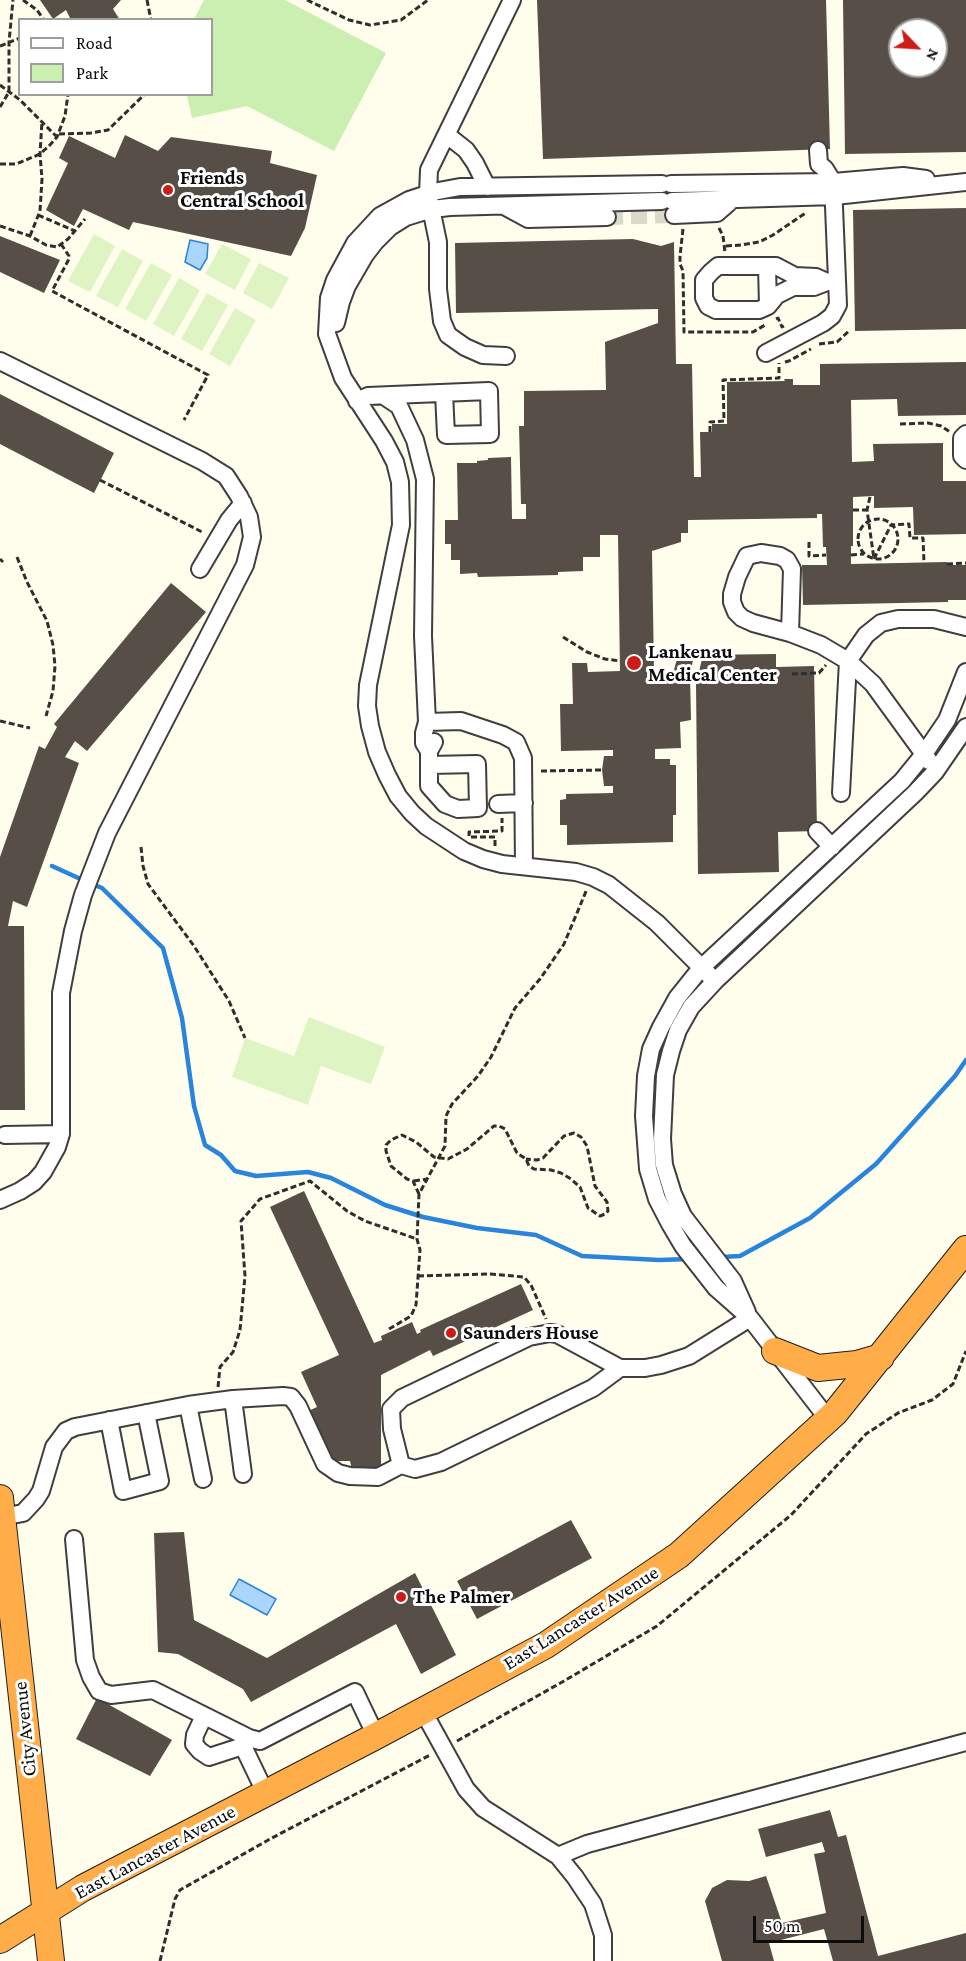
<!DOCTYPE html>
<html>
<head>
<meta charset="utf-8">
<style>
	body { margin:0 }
	#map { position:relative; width:966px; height:1961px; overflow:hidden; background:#fffdeb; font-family:"Crimson Pro",serif }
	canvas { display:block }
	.legend { position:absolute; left:18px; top:18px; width:195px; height:78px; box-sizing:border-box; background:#fff; border:2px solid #9e9e9e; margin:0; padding:8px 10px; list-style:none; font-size:18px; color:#0c0c0c }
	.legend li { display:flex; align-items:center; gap:12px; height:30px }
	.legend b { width:30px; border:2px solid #9e9e9e }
	.north { position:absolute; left:888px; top:18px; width:60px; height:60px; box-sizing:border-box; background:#fff; border:2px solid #9e9e9e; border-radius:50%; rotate:115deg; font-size:16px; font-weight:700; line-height:24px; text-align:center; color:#0c0c0c }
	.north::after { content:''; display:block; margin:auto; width:21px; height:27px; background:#cb1d15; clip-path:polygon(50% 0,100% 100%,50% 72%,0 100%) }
	.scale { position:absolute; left:753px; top:1916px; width:111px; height:27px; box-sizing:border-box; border:3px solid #0c0c0c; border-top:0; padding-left:8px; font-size:18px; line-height:21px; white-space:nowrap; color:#0c0c0c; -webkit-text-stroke:4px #fff; paint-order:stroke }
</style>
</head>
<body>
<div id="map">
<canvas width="966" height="1961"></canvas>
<ul class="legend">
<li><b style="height:8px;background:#fff"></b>Road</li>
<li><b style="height:16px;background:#cbeeb1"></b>Park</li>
</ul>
<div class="north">N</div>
<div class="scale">50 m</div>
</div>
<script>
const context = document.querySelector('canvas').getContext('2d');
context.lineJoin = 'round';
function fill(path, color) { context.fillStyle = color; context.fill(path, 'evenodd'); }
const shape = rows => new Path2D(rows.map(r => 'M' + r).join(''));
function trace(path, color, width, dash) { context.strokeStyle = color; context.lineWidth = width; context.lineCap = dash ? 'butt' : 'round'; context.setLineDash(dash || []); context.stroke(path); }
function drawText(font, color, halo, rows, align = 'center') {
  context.font = font + ' "Crimson Pro",serif'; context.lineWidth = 6; context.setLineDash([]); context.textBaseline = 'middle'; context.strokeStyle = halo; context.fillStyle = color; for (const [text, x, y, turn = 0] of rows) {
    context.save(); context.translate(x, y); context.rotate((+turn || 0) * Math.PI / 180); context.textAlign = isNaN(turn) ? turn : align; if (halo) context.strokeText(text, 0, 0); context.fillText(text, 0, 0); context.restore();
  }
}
const green = shape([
	[204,0,285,0,386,53,334,151,247,106,192,118,187,95,212,94,212,20,194,19]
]);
const pitch = shape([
	[94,234,115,246,90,292,68,281],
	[222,244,251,259,235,290,205,274],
	[122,249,143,261,118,307,96,296],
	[151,263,172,275,146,321,125,309],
	[259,263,289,278,272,309,243,293],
	[179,278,200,290,174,336,153,324],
	[207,293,228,305,202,351,181,339],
	[235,308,256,320,230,366,209,354],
	[309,1017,385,1047,371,1084,321,1066,308,1105,232,1077,245,1038,294,1056]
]);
const water = shape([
	[190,240,208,244,207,258,200,270,185,262,190,240],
	[239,1579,276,1599,267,1615,230,1595,239,1579]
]);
const stream = shape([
	[52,866,85,881],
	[92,884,102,888,163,948,182,1018,194,1106,205,1145,221,1155,235,1171,256,1176,308,1172,331,1178,385,1205,423,1217,477,1228,536,1235,582,1256,659,1260,689,1259],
	[721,1257,740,1256,810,1218,876,1164,955,1076,966,1060]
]);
const building = shape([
	[40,0,121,0,113,9,120,20,71,20,66,10,53,19],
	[537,0,826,0,830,149,543,159],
	[843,0,966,0,966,152,845,154],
	[900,30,936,30,936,66,900,66],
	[125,135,158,151,171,137,272,151,270,163,317,175,305,228,291,256,133,222,129,230,83,209,74,226,46,210,68,163,59,158,69,136,115,158],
	[966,208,966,329,855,331,853,210],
	[0,236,60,260,44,293,0,272],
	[633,239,661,246,674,242,676,364,692,364,694,477,701,477,700,432,712,432,712,424,727,424,727,382,785,381,784,379,793,379,793,385,820,385,820,364,966,362,966,415,898,416,897,399,851,400,852,462,874,461,873,444,943,443,943,481,966,481,966,534,914,535,913,507,874,508,874,496,853,497,853,546,851,546,851,564,947,562,947,565,966,565,966,600,948,600,948,602,803,605,802,565,827,565,826,547,823,547,822,514,817,514,817,518,688,520,688,533,681,533,681,542,652,551,654,671,674,670,678,655,693,660,690,675,691,720,680,722,681,748,655,749,655,759,670,759,670,765,676,765,676,815,673,815,673,842,567,845,567,825,560,825,560,800,566,799,566,794,613,793,613,786,604,786,602,770,604,756,613,756,613,750,561,751,560,704,573,704,572,663,587,663,588,672,620,671,618,535,600,535,600,557,583,557,583,571,558,572,558,575,478,577,477,573,460,574,460,560,451,560,451,544,445,544,445,520,458,520,457,463,477,463,477,461,488,460,488,458,511,457,512,519,526,519,526,504,521,504,519,426,524,426,524,391,606,390,605,342,658,323,658,309,456,313,455,243],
	[0,394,114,453,94,493,0,444],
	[171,583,206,612,87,751,75,741,65,757,79,763,27,907,13,901,8,926,24,926,25,1110,0,1110,0,857,39,746,45,749,57,727,54,724],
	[776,654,776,667,814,666,817,831,778,832,779,872,698,874,696,684,703,655],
	[304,1191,374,1343,382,1340,381,1336,412,1322,417,1334,421,1332,420,1330,521,1284,533,1310,433,1356,430,1350,381,1375,381,1471,353,1474,350,1461,329,1461,306,1412,317,1407,301,1372,339,1355,270,1207],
	[571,1520,592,1558,477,1619,457,1581],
	[184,1532,194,1620,267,1658,415,1573,456,1655,421,1674,396,1624,251,1702,243,1689,178,1654,158,1652,154,1533],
	[97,1698,172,1740,150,1776,76,1739],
	[830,1810,838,1837,846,1835,878,1956,966,1933,966,1961,833,1961,824,1929,769,1943,774,1961,722,1961,705,1901,712,1888,727,1880,749,1881,766,1876,782,1923,826,1913,814,1854,825,1852,822,1842,766,1857,758,1829]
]);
const minorTunnel = shape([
	[607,217,674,215]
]);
const path = shape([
	[23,0,37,10,44,20],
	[147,0,151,20],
	[307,0,349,20,370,25,401,20,428,0],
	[0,46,20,38],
	[0,85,20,100,57,137],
	[0,107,9,92,9,42,13,0],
	[59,134,91,133,108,130,145,94],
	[0,164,15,164,21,162,40,154,49,146,57,137,65,116,68,94],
	[38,215,75,231],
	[0,226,30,236,46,245,57,247,68,239,85,219],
	[719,228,723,236,725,252],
	[683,229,680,256,680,264,683,271,684,332,753,332,765,325],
	[30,236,40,211,42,179,40,154,42,121],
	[61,244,69,256,69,259,52,291,208,375,184,420],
	[726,246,741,245,759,242,773,235,807,212],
	[776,319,778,318,782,327,784,326],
	[819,344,837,342,849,331],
	[785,362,789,361,811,349],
	[900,424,928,423,941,426,950,432],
	[710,432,710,422,724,421,723,380,779,378,779,363],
	[100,480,204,533],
	[870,497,867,510,874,559,891,525,909,524,910,538,923,538,924,563],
	[853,510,867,510],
	'858 539a20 20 0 1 1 40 0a20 20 0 1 1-40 0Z',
	[809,542,809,556,826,555],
	[851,555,864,554],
	[17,557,27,582,47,621,53,645,55,666,53,691,46,716],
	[0,559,3,562],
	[947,564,966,563],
	[563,637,587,652,605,659,620,661],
	[792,674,819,673,826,665],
	[0,721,30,728],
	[541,771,602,770],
	[495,846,495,837,469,837,469,832,502,831,502,818],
	[141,847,143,866,148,884,194,946,229,1001,245,1038],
	[414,1181,427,1179],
	[419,1194,413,1181,407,1179,391,1166,386,1151,386,1145,391,1140,402,1135,416,1142,434,1157,448,1159,467,1149,494,1126,499,1126,505,1129,517,1153,526,1159,529,1166,534,1169,551,1170,561,1173,571,1179,580,1187,588,1208,600,1216,605,1214,608,1211,607,1202,595,1186,587,1146,581,1137,574,1133,564,1136,543,1158,537,1160,526,1159],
	[418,1276,490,1274,524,1277,531,1285,546,1319],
	[389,1329,411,1316,416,1305,420,1250,417,1239,419,1194,445,1146,446,1116,452,1104,478,1076,491,1057,515,1008,540,979,564,944,587,889],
	[218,1387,220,1367,233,1352,240,1330,245,1276,241,1221,260,1199,310,1181,347,1211,365,1221,417,1239],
	[457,1741,564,1681,657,1626,791,1515,866,1434,898,1413,932,1400,953,1384,966,1351],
	[160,1961,175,1899,180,1890,270,1839,430,1755]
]);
const minor = shape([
	[447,135,466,150,475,163,487,187],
	[662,184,460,187,433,192,409,200,380,216,355,243,335,280,329,298,327,334,343,378,384,441,395,462,400,482,401,525,368,685,367,706,370,726,377,752,387,775,398,796,412,813,426,826,464,851,483,859,502,864,576,872,593,877,609,885,657,923,715,981],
	[671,184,833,182,903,176,926,179],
	[672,201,835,196,966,182],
	[504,206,528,219,607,217],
	[674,215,717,213,733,199],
	[767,266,768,306],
	[827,282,816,277,795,276,776,266,718,266,711,272,704,280,704,298,708,306,716,310,759,310,768,306,777,295,793,287,814,287,827,282,837,281],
	[336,323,341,302,347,286,365,255,375,242,390,227,406,217,432,209,450,207,662,201],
	[766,353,823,323,832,316,838,305,833,182,825,169,819,164,818,150],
	[506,356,483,355,465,347,448,335,442,321,438,289,438,242,428,194,429,170,512,0],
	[0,361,202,461,226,476,239,496,249,517,252,537,245,565,107,833,83,895,73,931,61,993,61,1134,57,1147,43,1172,34,1182,20,1191,0,1200],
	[384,396,399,406,415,440,425,479,423,636,427,722,424,733,424,743,429,751],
	[357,401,368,396,489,391,490,434,446,435,444,393],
	[966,434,962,438,962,456,966,460],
	[200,569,229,520,243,503],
	[790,633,792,569,787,560,780,556,761,553,747,556,737,577,732,594,732,602,736,612,742,618,753,623,790,633,821,645,848,661,873,684,929,761],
	[427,722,461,721,503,735,516,742,523,758,524,866],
	[429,765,477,764,478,808,458,809,445,804,429,786,429,751,434,742],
	[841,793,848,661,866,635,881,623,898,619,934,619,966,627],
	[498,804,524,803],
	[817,831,832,847],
	[5,1135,61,1134],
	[747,1312,733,1281,683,1216,673,1194,664,1165,662,1139,665,1075,671,1051,678,1030,691,1007,715,981,915,793,935,772,966,727],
	[620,1368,593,1388,441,1462,415,1469,401,1465,392,1429,391,1409,402,1398,529,1337,550,1333,557,1334,620,1368,645,1368,661,1365,689,1356,750,1318],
	[233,1399,243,1474],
	[188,1405,203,1479],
	[828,1419,750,1318,716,1288,683,1246,670,1224,657,1199,648,1169,644,1116,646,1076,651,1049,661,1027,677,998,701,968,902,781,924,754,947,720,966,672],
	[109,1420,123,1491,160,1481,146,1413],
	[2,1517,23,1513,36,1499,41,1491,54,1447,66,1431,75,1427,188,1405,233,1399,283,1396,291,1397,298,1406,325,1464,338,1473,350,1476,378,1477,401,1465],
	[74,1539,85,1660,91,1677,99,1691,111,1695,153,1690,249,1738,260,1741,355,1692,376,1736],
	[423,1711,466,1789,483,1808,558,1856,575,1877,593,1904,603,1935,603,1961],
	[204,1716,195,1735,194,1744,200,1751,209,1757,243,1746,249,1738],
	[243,1746,266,1794],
	[558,1856,587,1844,966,1742]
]);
const highway = shape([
	[775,1351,818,1368,857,1364,881,1357],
	[0,1498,51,1961],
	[0,1940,83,1888,376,1736,546,1645,679,1555,835,1413,966,1249]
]);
const markers = [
	[168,190,6,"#cb1d15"],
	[634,663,8,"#cb1d15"],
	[451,1333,6,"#cb1d15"],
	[401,1597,6,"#cb1d15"]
];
const poiNames = [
	["Friends",180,178],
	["Central School",180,201],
	["Lankenau",648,652],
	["Medical Center",648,675],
	["Saunders House",463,1333],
	["The Palmer",413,1597]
];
const streetNames = [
	["East Lancaster Avenue",581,1618,-32],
	["City Avenue",25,1729,-96],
	["East Lancaster Avenue",155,1852,-28]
];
fill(green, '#cbeeb1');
fill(pitch, '#dff4c3');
fill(water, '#aad6fd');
trace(water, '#2884dc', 1.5);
trace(stream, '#2884dc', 4.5);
fill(building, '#564e47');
trace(minorTunnel, '#dbd9ca', 16, [16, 8]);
trace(minor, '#3f3f3f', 20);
trace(highway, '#1d1d1d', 28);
trace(path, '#2e2e2e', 3, [6, 3]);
trace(minor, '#fff', 16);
trace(highway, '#ffad49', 26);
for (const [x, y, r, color] of markers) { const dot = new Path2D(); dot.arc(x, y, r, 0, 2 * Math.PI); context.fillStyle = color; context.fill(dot); trace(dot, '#fff', 2); }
drawText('bold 20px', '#0c0c0c', '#fff', poiNames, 'left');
drawText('20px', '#0c0c0c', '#fff', streetNames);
</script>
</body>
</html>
